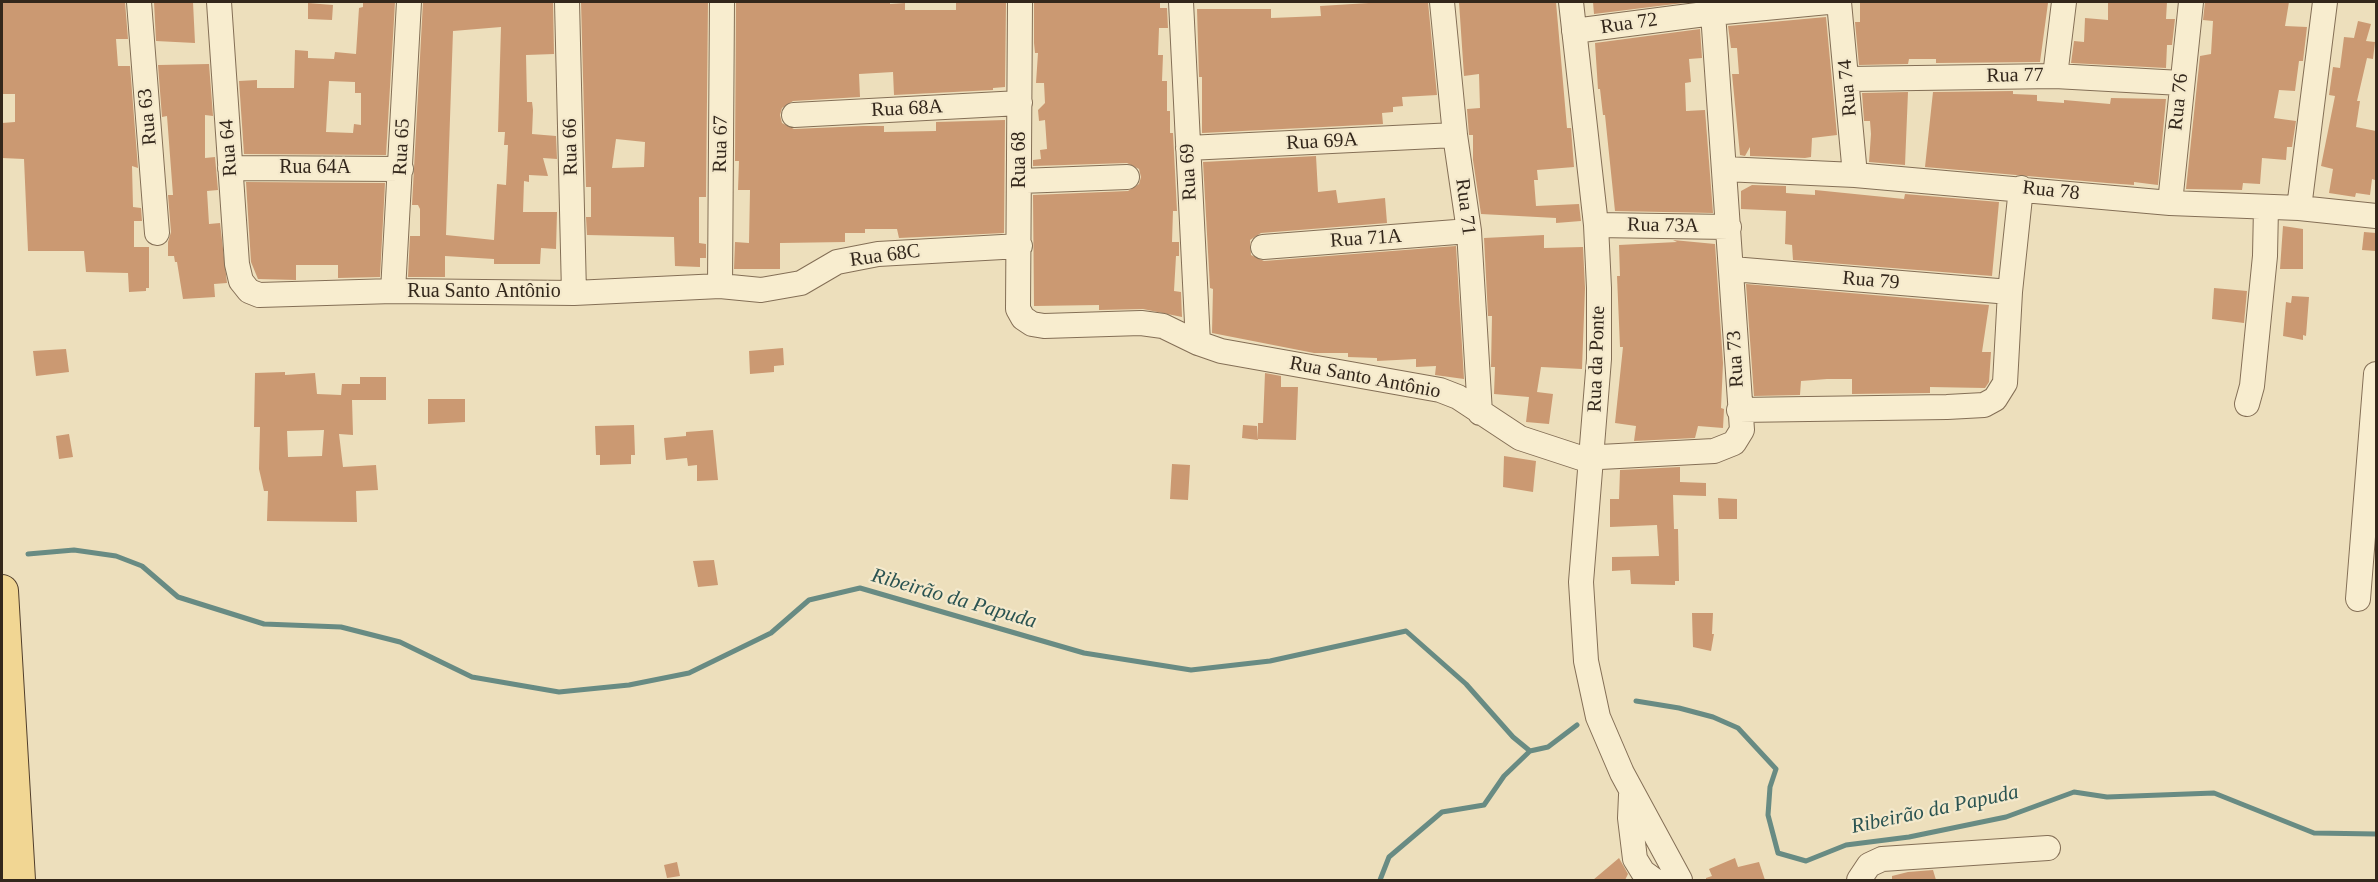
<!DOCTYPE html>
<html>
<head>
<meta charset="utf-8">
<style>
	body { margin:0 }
	#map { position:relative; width:2378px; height:882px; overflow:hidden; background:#eddfbc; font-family:"Times New Roman",serif }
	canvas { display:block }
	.frame { position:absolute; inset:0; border:3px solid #33271b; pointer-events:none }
</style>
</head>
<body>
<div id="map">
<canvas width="2378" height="882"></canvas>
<div class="frame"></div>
</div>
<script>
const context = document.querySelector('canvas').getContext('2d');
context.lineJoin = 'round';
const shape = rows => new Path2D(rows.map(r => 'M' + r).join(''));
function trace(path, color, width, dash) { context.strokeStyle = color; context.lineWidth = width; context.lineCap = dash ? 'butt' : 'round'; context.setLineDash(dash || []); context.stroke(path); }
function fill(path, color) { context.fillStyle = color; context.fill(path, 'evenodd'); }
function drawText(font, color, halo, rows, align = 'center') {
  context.font = font + ' "Times New Roman",serif'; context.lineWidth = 4.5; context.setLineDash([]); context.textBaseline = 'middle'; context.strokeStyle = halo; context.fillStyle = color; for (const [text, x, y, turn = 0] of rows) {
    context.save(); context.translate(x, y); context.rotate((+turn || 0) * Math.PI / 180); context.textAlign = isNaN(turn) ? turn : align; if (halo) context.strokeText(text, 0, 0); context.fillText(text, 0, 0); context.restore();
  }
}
const stream = shape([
	[28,554,74,550,116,556,142,566,178,597,264,624,341,627,400,642,472,677,559,692,629,685,689,673,771,633,809,600,860,588,1084,653,1191,670,1270,661,1406,631,1466,684,1513,737,1530,751],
	[1636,701,1679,708,1713,717,1738,728,1776,769,1770,787,1768,815,1778,853,1806,861,1846,845,1909,837,2006,817,2074,792,2107,797,2214,793,2314,833,2376,834],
	[1380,880,1389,857,1442,812,1484,805,1504,776,1530,751,1548,747,1577,725]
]);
const building = shape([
	[2,2,125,2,128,39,116,39,118,66,130,66,138,168,132,166,133,207,141,208,142,221,134,221,134,247,149,247,149,288,146,288,146,291,129,292,128,273,86,272,84,251,28,251,24,159,2,158,2,123,15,122,15,94,2,94],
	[154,2,193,2,195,43,156,41],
	[363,2,395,2,386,155,244,154,239,81,257,80,257,88,294,88,295,50,308,51,308,58,334,59,335,52,356,54,359,8,363,7],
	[329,81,355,82,355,93,361,93,361,125,354,124,353,133,326,132],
	[423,2,553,2,554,54,526,55,527,102,532,102,533,110,532,134,556,136,557,159,543,158,548,176,529,175,529,182,524,181,523,212,557,212,556,249,541,248,540,264,494,264,494,259,445,256,445,277,408,277,410,236,420,236,420,209,418,205,412,205],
	[501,27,498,132,505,132,504,145,508,145,506,185,497,184,494,240,446,235,453,31],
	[581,2,708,2,706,197,699,197,699,243,706,244,706,258,700,258,700,267,675,266,674,237,587,235,586,217,591,217,591,187,586,187],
	[616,139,645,142,644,167,612,168],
	[736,2,890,2,890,4,905,3,905,10,956,10,956,2,1006,2,1005,87,993,88,993,90,894,95,893,72,859,74,860,97,793,101,782,108,780,115,782,123,794,129,863,126,884,126,884,132,936,131,936,122,1005,120,1004,233,899,238,897,229,865,229,865,233,845,233,845,242,780,243,780,269,734,269,735,242,749,243,750,190,738,190,739,161,735,161],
	[1034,2,1160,2,1160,8,1167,8,1168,28,1159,28,1158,55,1163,55,1162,81,1167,81,1167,111,1170,111,1170,133,1173,133,1177,211,1173,211,1172,242,1179,242,1179,256,1176,256,1174,291,1181,292,1182,317,1143,309,1099,310,1099,305,1034,306,1033,195,1128,191,1139,184,1141,177,1139,169,1127,163,1033,166,1033,160,1041,159,1040,150,1047,149,1045,120,1039,121,1038,110,1045,103,1044,83,1036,83,1038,53,1035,53,1034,43],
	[1385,2,1428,2,1437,95,1402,97,1403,106,1393,107,1393,112,1382,113,1383,124,1202,133,1202,77,1199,77,1197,9,1271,9,1271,18,1321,16,1320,6],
	[1459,2,1556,2,1567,128,1571,128,1574,167,1537,170,1538,180,1534,180,1536,206,1579,204,1581,221,1556,223,1556,218,1481,214,1473,160,1473,135,1469,135,1467,109,1480,108,1479,74,1464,76],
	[1593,2,1691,2,1594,14],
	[1860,2,2045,2,2048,3,2040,62,1936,63,1936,59,1909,59,1908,64,1859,65,1855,22,1860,22],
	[2108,2,2167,2,2166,19,2175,19,2172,45,2167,45,2166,68,2071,63,2074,41,2084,42,2085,18,2108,20],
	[2205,2,2289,2,2285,26,2307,27,2303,61,2299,61,2295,91,2279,90,2274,118,2296,121,2292,147,2287,147,2286,160,2262,158,2260,184,2243,183,2242,190,2186,189,2200,56,2211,54,2213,21,2203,20],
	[308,3,333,5,332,20,308,19],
	[1826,17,1837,135,1812,138,1811,157,1805,158,1750,156,1750,147,1745,156,1740,155,1732,74,1739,74,1737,48,1731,48,1728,26],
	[2358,21,2371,24,2366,41,2375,42,2373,59,2367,58,2357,101,2360,101,2356,127,2376,131,2376,172,2375,180,2372,179,2370,195,2356,193,2355,197,2329,193,2333,169,2321,166,2335,96,2329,95,2333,67,2340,68,2344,37,2354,38],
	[1700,29,1702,58,1689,59,1691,82,1685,83,1686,111,1705,110,1713,213,1615,211,1605,115,1603,115,1600,89,1598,89,1595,43],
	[209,64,213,116,205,115,205,158,215,157,218,190,207,191,209,224,220,223,227,283,214,284,215,297,183,299,177,262,175,262,174,256,168,256,168,242,171,232,168,195,173,195,167,116,162,117,158,65],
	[2013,91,2013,94,2037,95,2037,101,2064,103,2064,100,2110,104,2111,98,2166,99,2158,185,2134,182,2134,185,2107,183,1925,167,1933,92],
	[1908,92,1905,165,1869,162,1871,134,1870,121,1864,121,1862,93],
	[1316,156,1318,192,1336,190,1338,203,1385,198,1387,223,1261,233,1250,240,1251,255,1264,261,1456,246,1464,379,1435,375,1436,366,1416,367,1416,359,1377,361,1377,358,1348,357,1348,353,1314,353,1212,333,1213,289,1210,288,1203,162],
	[246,182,385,183,380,277,338,278,338,265,296,265,296,280,258,279,251,262],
	[1752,185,1786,186,1786,193,1799,194,1815,195,1815,190,1904,199,1905,194,1999,202,1992,276,1793,260,1792,245,1785,244,1786,211,1741,209,1741,191],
	[2283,226,2303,229,2303,269,2280,269],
	[2364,232,2376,233,2376,251,2362,250],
	[1544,235,1544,248,1583,247,1585,288,1582,369,1541,367,1537,392,1553,394,1549,424,1526,422,1529,397,1494,394,1495,367,1491,367,1492,316,1488,316,1484,238],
	[1673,240,1715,244,1723,363,1721,408,1724,409,1723,428,1698,426,1695,438,1634,441,1636,426,1615,423,1623,347,1620,347,1617,276,1620,276,1619,245,1677,242],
	[1746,284,1989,305,1982,352,1991,352,1989,382,1985,388,1930,387,1930,393,1852,394,1852,379,1827,379,1801,381,1800,395,1754,396],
	[2214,288,2247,291,2244,323,2212,319],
	[2292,296,2309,297,2306,336,2303,335,2303,340,2283,336,2286,302,2291,303],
	[783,348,784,365,774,366,774,372,750,374,749,351],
	[66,349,69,372,36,376,33,351],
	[285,372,285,375,315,373,317,394,341,395,342,384,360,384,360,377,386,377,386,400,352,400,353,435,339,434,343,467,376,465,378,490,356,491,357,522,267,521,268,491,264,491,259,469,260,427,254,427,255,373],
	[324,430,322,456,288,457,287,431],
	[1265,373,1281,376,1281,387,1298,387,1296,440,1258,439,1258,423,1263,423],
	[428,399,465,399,465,422,428,424],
	[634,425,635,455,631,455,631,464,600,465,600,455,596,455,595,426],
	[1243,425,1257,426,1258,440,1242,438],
	[713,430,718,480,697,481,697,465,688,466,687,458,666,460,664,438,686,436,686,432],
	[69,434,73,457,59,459,56,436],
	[1504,456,1536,461,1533,492,1503,487],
	[1172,464,1190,465,1188,500,1170,499],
	[1680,467,1680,482,1706,483,1706,496,1673,495,1674,529,1678,529,1679,581,1675,581,1675,585,1631,584,1630,570,1612,571,1612,557,1659,556,1657,525,1610,527,1610,499,1619,499,1620,470],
	[1718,498,1737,499,1737,519,1719,519],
	[714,560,718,585,698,587,693,561],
	[1692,613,1713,613,1712,634,1714,634,1711,651,1693,647],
	[1619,858,1628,874,1625,880,1593,880],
	[1735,858,1738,867,1759,862,1765,880,1706,880,1706,878,1712,876,1709,869],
	[677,862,680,876,667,878,664,865],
	[1933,870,1936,880,1892,880,1892,876,1908,872]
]);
const minor = shape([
	[139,2,157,233],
	[219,2,237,264,241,281,249,291,259,295,393,291,574,293,720,286,761,290,801,283,837,262,878,254,1020,246],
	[567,2,574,293],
	[1020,2,1018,309,1023,318,1032,324,1044,326,1141,323,1163,326,1198,343,1221,351,1440,390,1458,397,1520,438,1581,458,1714,451,1734,443,1742,430,1713,13],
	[1181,2,1198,343],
	[1442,2,1455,135,1469,231,1480,413],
	[1571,2,1596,225,1599,288,1599,359,1581,582,1586,661,1598,717,1622,773,1680,880],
	[1839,2,1855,175],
	[1574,31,1713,13,1828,2],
	[2055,76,2064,2],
	[1848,79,2055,76,2181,83],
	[794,115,1020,103],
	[1188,148,1455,135],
	[230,168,401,169],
	[1724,169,1855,175,2170,203,2299,208,2376,216],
	[1020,181,1127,177],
	[2170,203,2191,2],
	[2299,208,2325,2],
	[1596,225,1729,227],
	[1263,247,1469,231],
	[1732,269,2010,292],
	[720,286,722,2],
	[393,291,409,2],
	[2247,404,2252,386,2265,256,2266,207],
	[1739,410,1947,407,1984,405,1995,399,2005,383,2010,292,2021,188],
	[2358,599,2376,374],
	[1631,795,1630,818,1635,859,1643,872,1654,880],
	[1859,880,1869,865,1882,859,2048,848]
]);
const major = shape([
	[2,591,19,880]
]);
const streetNames = [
	["Rua 72",1629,24,-8],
	["Rua 77",2015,76,-1],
	["Rua 74",1848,88,-95],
	["Rua 76",2179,102,-84],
	["Rua 68A",907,109,-3],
	["Rua 63",148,117,-95],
	["Rua 69A",1322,142,-3],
	["Rua 67",721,144,-89],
	["Rua 65",402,147,-87],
	["Rua 66",571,147,-91],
	["Rua 64",229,148,-94],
	["Rua 68",1020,160,-90],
	["Rua 64A",315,168],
	["Rua 69",1189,172,-93],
	["Rua 78",2051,191,6],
	["Rua 71",1465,207,83],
	["Rua 73A",1663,226,1],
	["Rua 71A",1366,239,-4],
	["Rua 68C",885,256,-8],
	["Rua 79",1871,281,5],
	["Rua Santo Antônio",484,292],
	["Rua da Ponte",1597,359,-88],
	["Rua 73",1736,359,-93],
	["Rua Santo Antônio",1365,378,11]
];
const waterNames = [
	["Ribeirão da Papuda",954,599,16],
	["Ribeirão da Papuda",1935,810,-12]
];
trace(stream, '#688b83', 5);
fill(building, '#cb9972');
trace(minor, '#846f56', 26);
trace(major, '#513e2b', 34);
trace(minor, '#f8edcf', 24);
trace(major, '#f1d693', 32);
drawText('20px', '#33271b', '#f4e9cc', streetNames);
drawText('italic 21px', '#2a5351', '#f4e9cc', waterNames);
</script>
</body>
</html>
